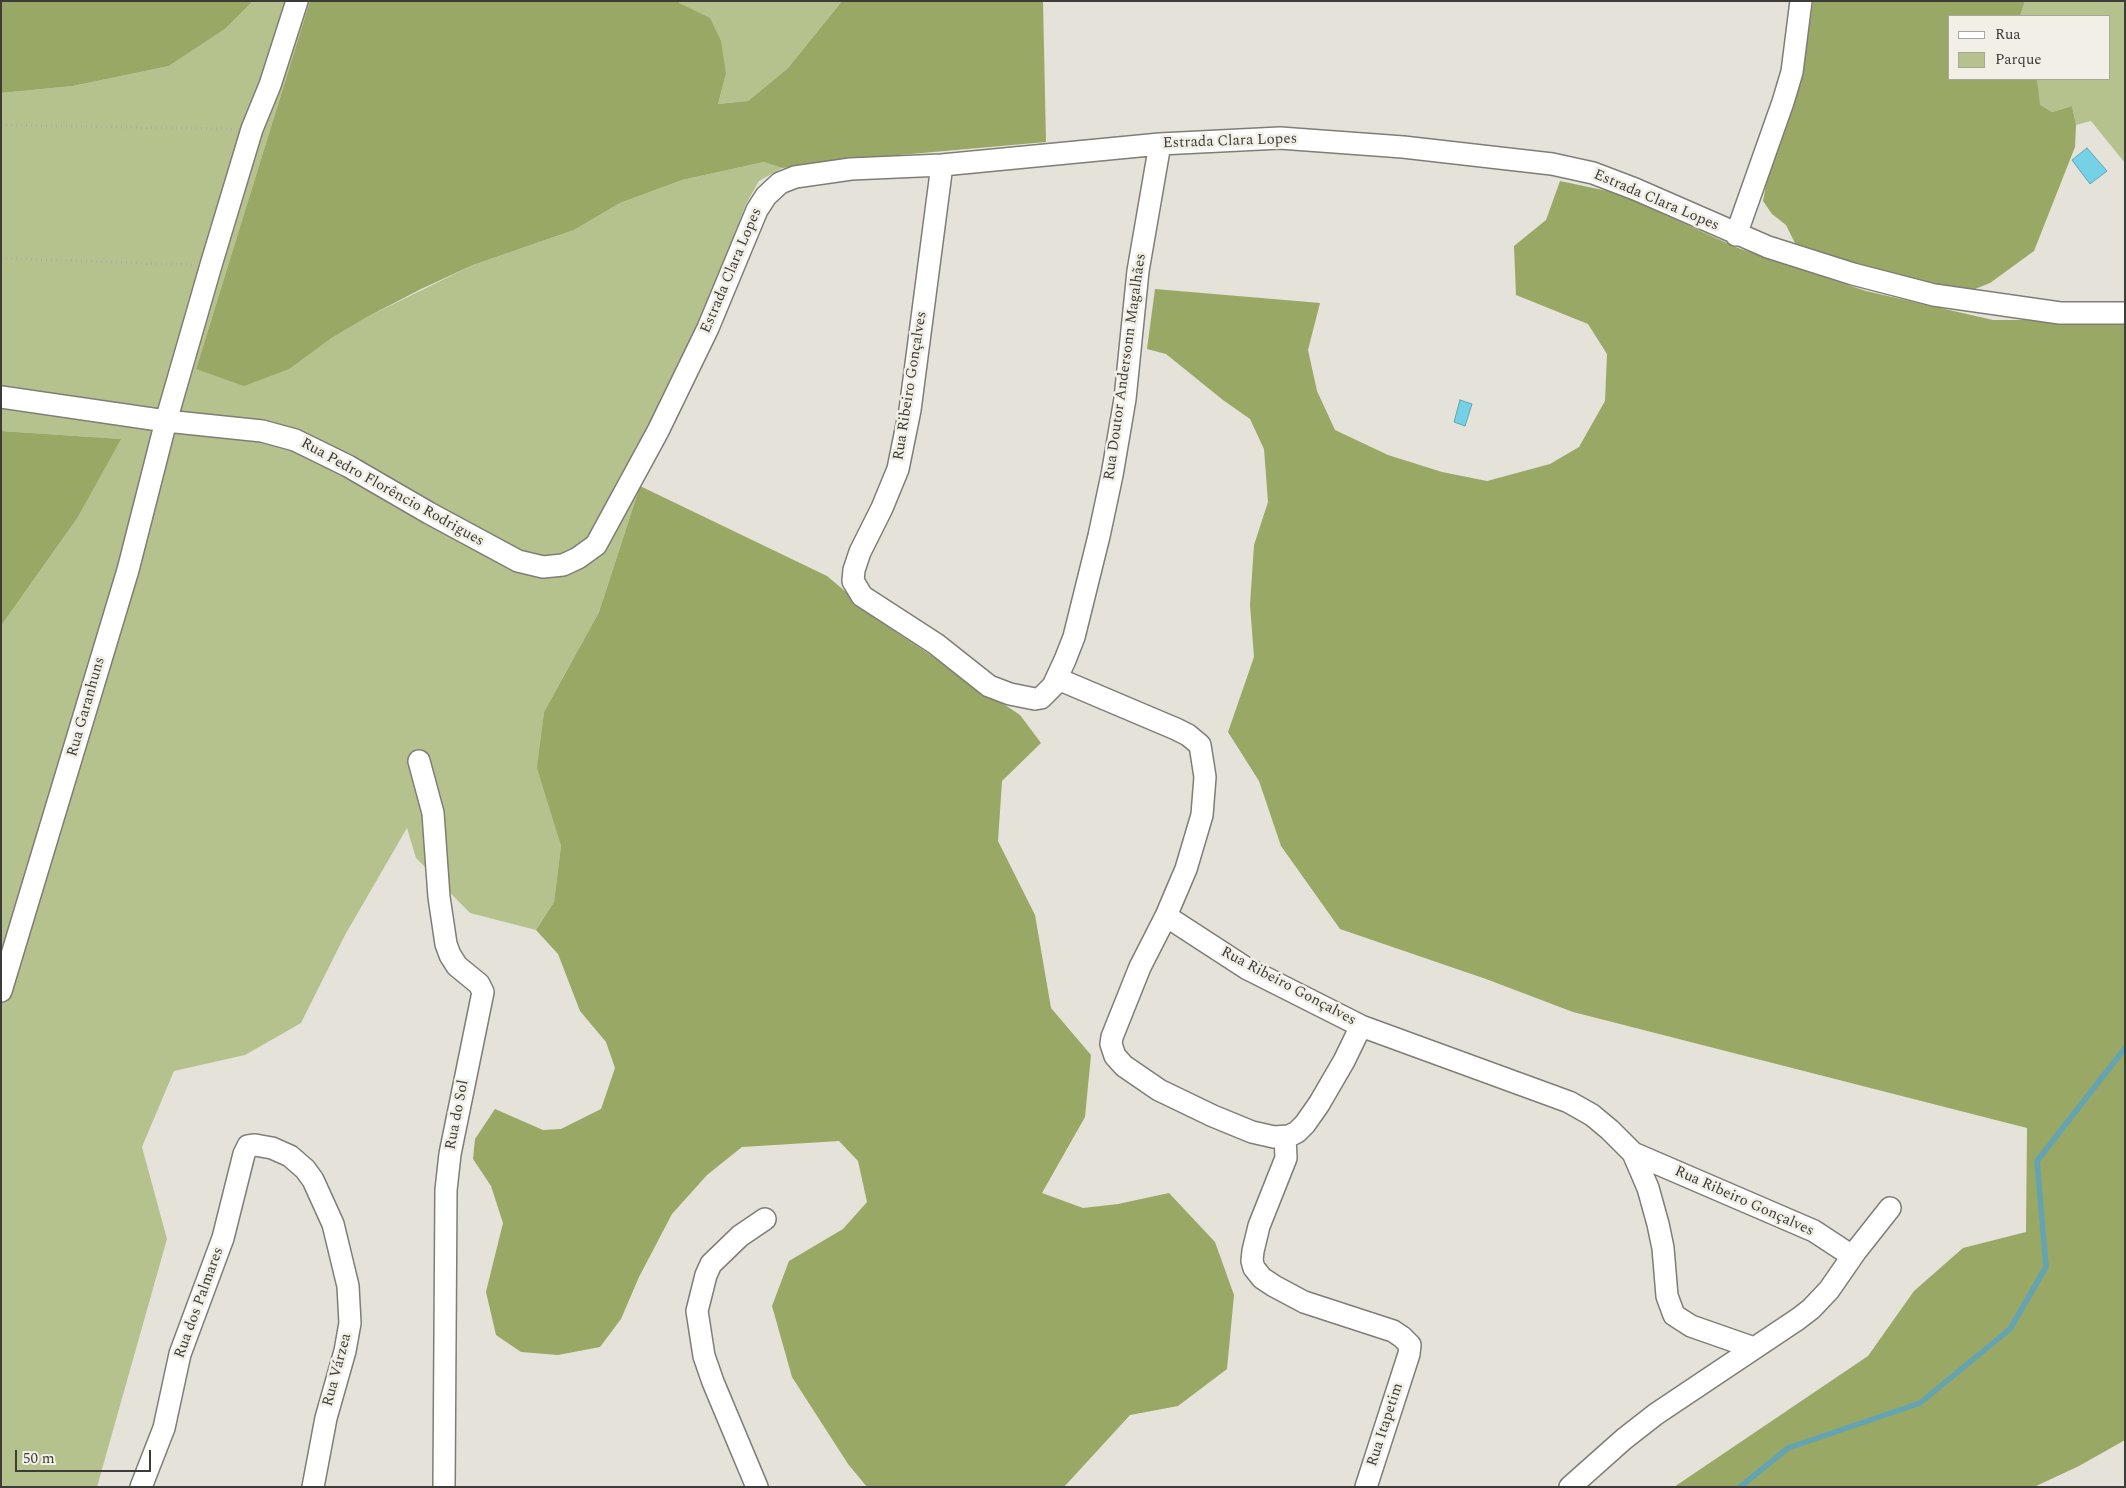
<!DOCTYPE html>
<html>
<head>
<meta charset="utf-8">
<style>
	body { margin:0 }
	#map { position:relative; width:2126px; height:1488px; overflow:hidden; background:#e4e2d9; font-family:Spectral,serif }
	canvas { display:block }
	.frame { position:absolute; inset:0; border:2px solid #3d3c38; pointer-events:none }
	.legend { position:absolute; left:1948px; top:15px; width:162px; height:65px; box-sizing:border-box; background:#f1efe6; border:1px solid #a9a7a0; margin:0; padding:6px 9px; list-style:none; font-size:15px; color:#3d3c38 }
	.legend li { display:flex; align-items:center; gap:10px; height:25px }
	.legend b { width:25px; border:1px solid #a9a7a0 }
	.scale { position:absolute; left:15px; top:1450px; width:136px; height:22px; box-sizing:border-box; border:2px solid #3d3c38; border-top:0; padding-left:6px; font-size:15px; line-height:18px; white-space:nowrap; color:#3d3c38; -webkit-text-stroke:4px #f1efe6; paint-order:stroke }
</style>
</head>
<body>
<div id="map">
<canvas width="2126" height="1488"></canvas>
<div class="frame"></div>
<ul class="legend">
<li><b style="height:6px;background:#fff"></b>Rua</li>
<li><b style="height:14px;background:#b6c28e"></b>Parque</li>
</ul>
<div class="scale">50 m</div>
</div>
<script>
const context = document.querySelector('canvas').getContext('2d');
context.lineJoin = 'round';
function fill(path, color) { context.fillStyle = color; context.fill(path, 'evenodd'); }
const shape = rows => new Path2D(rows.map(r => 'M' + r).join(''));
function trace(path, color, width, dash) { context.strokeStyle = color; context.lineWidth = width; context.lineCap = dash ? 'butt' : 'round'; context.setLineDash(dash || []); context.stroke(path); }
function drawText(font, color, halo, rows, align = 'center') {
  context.font = font + ' Spectral,serif'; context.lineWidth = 5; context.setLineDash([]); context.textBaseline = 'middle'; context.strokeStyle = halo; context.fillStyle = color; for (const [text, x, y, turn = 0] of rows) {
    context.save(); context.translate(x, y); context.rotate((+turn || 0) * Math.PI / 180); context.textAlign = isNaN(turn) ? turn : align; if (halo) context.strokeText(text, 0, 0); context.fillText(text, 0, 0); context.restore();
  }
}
const green = shape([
	[253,1,310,1,196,369,330,339,367,317,473,265,574,230,620,203,682,180,764,162,782,168,759,181,746,204,640,486,599,612,544,712,538,768,561,846,554,902,536,930,470,913,416,858,407,828,345,935,301,1023,245,1055,174,1071,142,1147,167,1239,97,1487,1,1487,1,626,78,517,120,439,1,431,1,93,73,86,169,66,225,29],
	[679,1,842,1,788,68,748,101,718,104,726,74,678,3],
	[2025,1,2125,1,2125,163,2091,121,2076,125,2072,106,2052,112,2039,105,2037,79,2110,79,2110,16,2020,16]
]);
const forest = shape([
	[1,1,253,1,225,29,169,66,73,86,1,93],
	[310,1,679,1,679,3,710,18,721,41,726,74,718,104,748,101,788,68,842,1,1043,1,1046,142,877,157,782,168,764,162,682,180,620,203,574,230,473,265,421,289,367,317,330,339,289,369,244,386,196,369],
	[1813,1,2025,1,2020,16,1950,16,1950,79,2037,79,2040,105,2052,112,2072,106,2076,125,2075,147,2034,251,1990,283,1965,293,1939,289,1797,247,1786,225,1772,214,1763,201,1767,179,1806,50],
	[1560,181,1617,193,1738,248,1866,291,1993,320,2125,320,2125,1440,2079,1466,2034,1487,1674,1487,1868,1356,1914,1291,1963,1248,2026,1232,2027,1128,1573,1012,1486,979,1340,929,1281,846,1259,781,1228,732,1254,657,1250,605,1254,545,1268,502,1264,449,1250,419,1223,400,1166,354,1147,349,1155,289,1320,303,1308,350,1317,391,1335,430,1388,455,1442,472,1487,481,1550,464,1579,447,1605,401,1607,354,1588,324,1516,295,1514,246,1546,220],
	[1,431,121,439,78,517,1,626],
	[640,486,827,576,884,624,1020,715,1041,743,1002,781,998,841,1035,915,1051,1008,1091,1055,1085,1117,1042,1193,1083,1208,1118,1204,1169,1193,1215,1242,1234,1295,1227,1369,1178,1406,1130,1415,1064,1487,867,1487,848,1464,792,1377,772,1306,789,1261,843,1229,867,1202,858,1161,839,1141,742,1147,707,1175,672,1214,639,1277,621,1319,600,1347,558,1355,521,1352,496,1335,486,1292,503,1223,491,1186,473,1159,475,1139,495,1109,543,1130,561,1129,601,1109,615,1068,606,1042,580,1011,558,954,536,930,554,902,561,846,537,768,544,712,599,612]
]);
const water = shape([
	[2087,148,2107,171,2090,184,2072,160,2087,148],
	[1460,400,1472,404,1465,426,1454,422,1460,400]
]);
const stream = shape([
	[1740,1487,1788,1448,1920,1403,2010,1329,2046,1267,2037,1161,2125,1048]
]);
const path = shape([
	[1,125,233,129],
	[1,258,193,265]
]);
const street = shape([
	[942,165,910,410,898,469,882,508,860,552,854,570,853,581,862,596,936,644,989,686,1010,694,1035,699,1041,698,1053,686,1065,660,1074,637,1099,536,1112,475,1125,399,1138,271,1160,144],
	[1736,235,1783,102,1792,72,1801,1],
	[1,397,166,421,262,431,295,440,348,466,429,513,518,561,543,567,563,565,578,558,596,545,658,431,708,328,757,210,766,196,780,183,795,177,851,169,942,165,1160,144,1280,138,1403,147,1552,164,1593,173,1635,189,1768,247,1853,274,1934,295,2060,313,2125,313],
	[1058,679,1176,729,1188,735,1200,745,1205,777,1202,815,1186,869,1166,916,1246,968,1361,1026,1569,1102,1592,1115,1610,1130,1633,1153,1648,1188,1658,1224,1663,1248,1667,1296,1674,1315,1691,1326,1754,1348],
	[419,761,433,813,439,897,446,944,450,955,457,966,479,984,483,992,450,1154,446,1190,444,1487],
	[1166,916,1140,967,1112,1037,1111,1044,1115,1056,1124,1066,1159,1090,1213,1116,1252,1132,1274,1137,1289,1136,1297,1132,1305,1124,1319,1104,1344,1061,1361,1026],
	[1,991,128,570,166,421,211,265,252,129,270,85,297,1],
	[1285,1137,1286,1158,1259,1226,1253,1251,1252,1261,1254,1268,1262,1278,1274,1286,1304,1302,1393,1331,1402,1337,1410,1345,1409,1354,1366,1487],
	[1633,1153,1814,1231,1852,1256],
	[141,1487,164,1428,180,1354,223,1238,244,1154,248,1146,255,1145,272,1148,290,1156,305,1169,313,1180,333,1224,348,1286,350,1323,345,1351,326,1418,313,1487],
	[757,1487,713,1382,704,1356,697,1311,706,1275,711,1264,740,1236,765,1219],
	[1570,1487,1624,1439,1656,1414,1798,1319,1811,1309,1829,1290,1856,1251,1890,1208]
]);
const streetNames = [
	["Estrada Clara Lopes",1230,142,-2],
	["Estrada Clara Lopes",1656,201,23],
	["Estrada Clara Lopes",732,271,-67],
	["Rua Doutor Andersonn Magalhães",1126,367,-82],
	["Rua Ribeiro Gonçalves",911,386,-81],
	["Rua Pedro Florêncio Rodrigues",392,493,29],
	["Rua Garanhuns",87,707,-74],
	["Rua Ribeiro Gonçalves",1288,987,28],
	["Rua do Sol",458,1115,-79],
	["Rua Ribeiro Gonçalves",1744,1202,24],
	["Rua dos Palmares",200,1303,-70],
	["Rua Várzea",338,1370,-75],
	["Rua Itapetim",1386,1425,-72]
];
fill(green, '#b6c28e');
fill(forest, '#99a864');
fill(water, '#75d1e6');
trace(water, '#64a4b2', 1);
trace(stream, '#64a4b2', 5.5);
trace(street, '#7f7d75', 24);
trace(path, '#afada6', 3, [1, 4]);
trace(street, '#fff', 21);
drawText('15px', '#3d3c38', '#f1efe6', streetNames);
</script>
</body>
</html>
